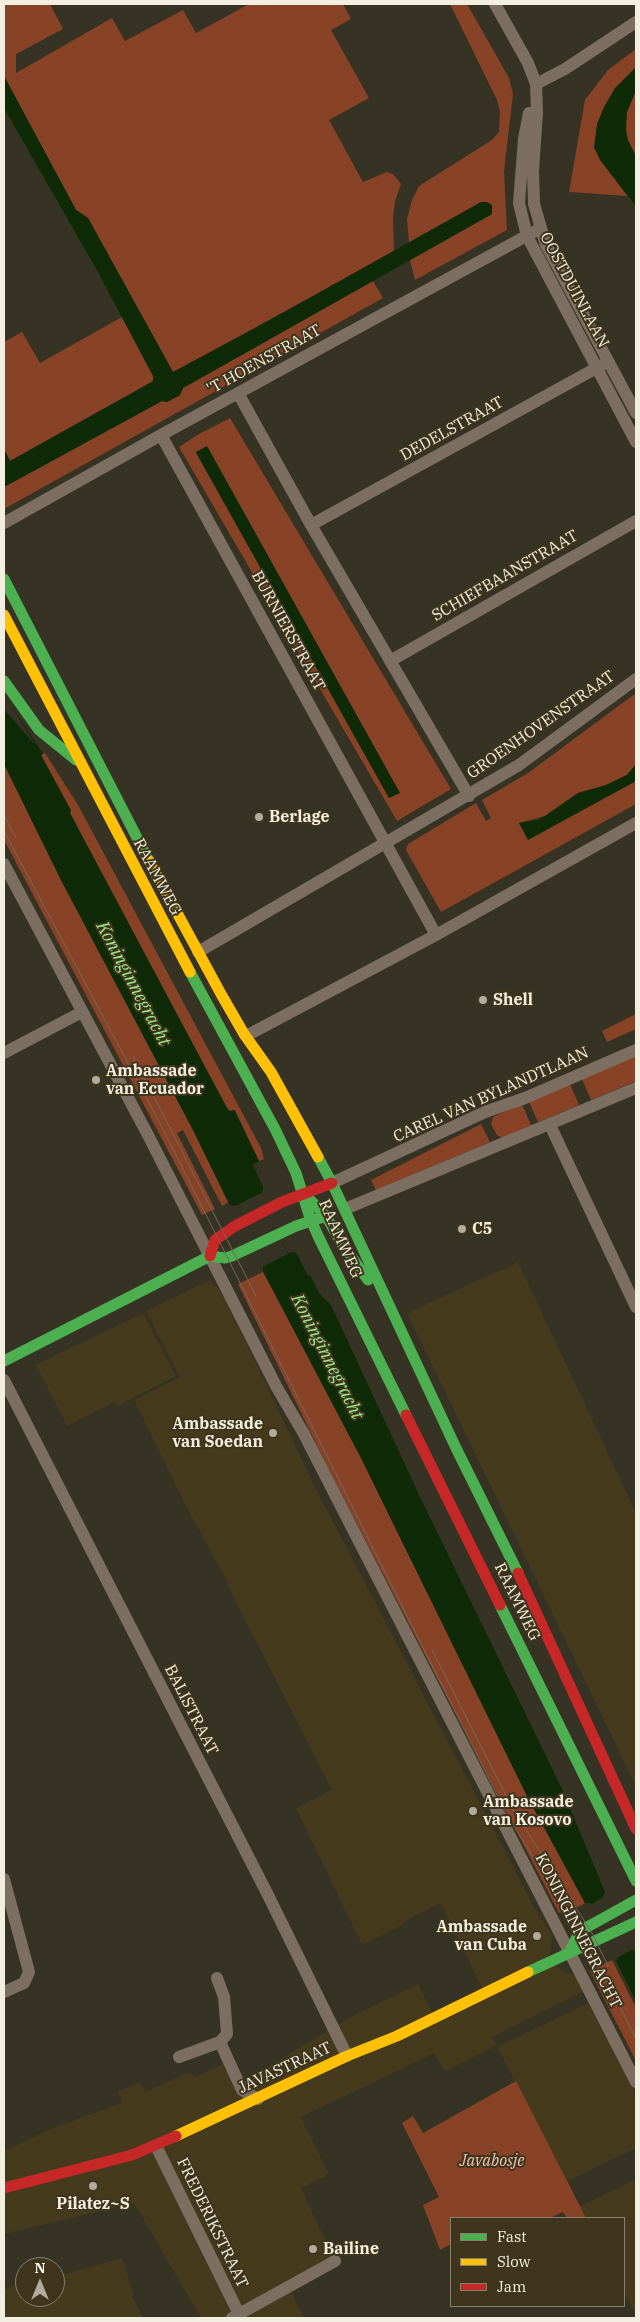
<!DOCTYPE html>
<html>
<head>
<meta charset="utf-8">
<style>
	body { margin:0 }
	#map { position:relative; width:640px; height:2322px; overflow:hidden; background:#363224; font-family:"IBM Plex Serif",serif }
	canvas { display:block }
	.frame { position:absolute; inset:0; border:5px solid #f3eedf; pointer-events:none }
	.legend { position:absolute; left:450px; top:2217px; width:175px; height:90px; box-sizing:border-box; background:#3e351c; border:1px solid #867f6a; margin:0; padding:6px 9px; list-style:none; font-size:15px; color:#f3eedf }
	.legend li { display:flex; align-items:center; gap:10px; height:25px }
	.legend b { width:25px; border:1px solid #867f6a }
	.north { position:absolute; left:15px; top:2257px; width:50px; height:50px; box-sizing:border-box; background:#3e351c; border:1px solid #867f6a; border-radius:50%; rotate:0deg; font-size:14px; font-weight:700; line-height:20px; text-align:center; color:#f3eedf }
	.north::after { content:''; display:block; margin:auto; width:18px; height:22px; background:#b1ac9e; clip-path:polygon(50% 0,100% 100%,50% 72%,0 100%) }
</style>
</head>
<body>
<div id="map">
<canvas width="640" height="2322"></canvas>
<div class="frame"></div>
<ul class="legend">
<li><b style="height:6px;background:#4caf50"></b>Fast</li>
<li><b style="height:6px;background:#ffc107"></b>Slow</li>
<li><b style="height:6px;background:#c62828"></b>Jam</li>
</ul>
<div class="north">N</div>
</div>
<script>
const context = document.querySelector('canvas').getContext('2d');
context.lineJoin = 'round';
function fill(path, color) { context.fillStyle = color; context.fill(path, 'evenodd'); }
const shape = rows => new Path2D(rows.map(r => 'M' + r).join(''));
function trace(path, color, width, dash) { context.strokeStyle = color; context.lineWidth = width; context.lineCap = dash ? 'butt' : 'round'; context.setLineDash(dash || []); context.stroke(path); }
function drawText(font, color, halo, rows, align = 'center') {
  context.font = font + ' "IBM Plex Serif",serif'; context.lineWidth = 4; context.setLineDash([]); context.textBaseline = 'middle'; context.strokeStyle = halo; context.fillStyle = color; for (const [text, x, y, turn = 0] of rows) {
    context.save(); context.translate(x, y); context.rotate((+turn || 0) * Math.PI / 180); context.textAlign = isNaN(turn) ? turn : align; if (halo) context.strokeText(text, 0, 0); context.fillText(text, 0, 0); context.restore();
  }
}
const built = shape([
	[518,1262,636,1513,636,1786,407,1313],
	[209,1280,217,1287,225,1299,317,1491,535,1909,551,1933,552,1944,548,1963,577,1977,585,1991,492,2037,497,2045,445,2071,434,2053,301,2117,329,2174,301,2188,335,2261,290,2289,304,2318,201,2318,134,2203,4,2234,4,2151,53,2128,122,2103,118,2092,140,2082,145,2092,188,2073,195,2077,229,2062,240,2084,350,2017,418,1984,435,2018,485,1994,441,1903,403,1922,404,1924,362,1945,296,1808,332,1790,227,1584,228,1583,187,1508,134,1400,180,1377,146,1311],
	[143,1313,176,1376,117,1406,115,1402,67,1426,36,1365],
	[590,2002,636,2094,636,2148,567,2181,497,2047],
	[636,2179,636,2315,624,2291,624,2218,586,2218,580,2206],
	[122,2258,134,2295,132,2296,143,2318,4,2318,4,2281,6,2289,25,2283,25,2297,55,2297,55,2274,60,2272,61,2275]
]);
const green = shape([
	[5,4,50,4,63,29,16,54,16,73,112,18,125,41,183,10,196,33,249,4,343,4,351,19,331,30,369,98,329,120,363,182,387,172,393,174,401,184,395,201,393,219,394,252,173,372,88,218,76,210,4,76],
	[450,4,467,4,509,78,513,94,504,171,507,230,415,280,410,260,492,214,440,226,409,243,407,219,412,200,419,186,492,140,499,132,500,111,497,100],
	[636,49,636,207,627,196,569,192,585,100,608,70],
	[373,281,383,298,4,509,4,487,162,401,167,402,180,395,183,388],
	[122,317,153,374,153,381,10,461,4,449,4,342,22,332,40,363],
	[230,418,451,789,397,821,179,447,197,435],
	[207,447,399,792,399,793,389,798,196,453],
	[636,693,636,764,633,768,627,775,606,785,578,793,545,816,519,823,528,839,636,781,636,804,441,912,406,850,408,844,476,803,486,821,491,818,482,800,528,773],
	[45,753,78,805,261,1148,264,1159,259,1161,235,1110,230,1111,227,1108,140,948,70,813,71,810,41,755],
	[4,764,61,880,193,1130,229,1202,222,1206,183,1130,177,1133,215,1209,202,1215,4,840],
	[636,1014,636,1029,607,1042,602,1031],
	[636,1055,636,1081,591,1100,582,1079],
	[570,1084,579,1105,538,1122,529,1102],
	[522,1104,531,1125,502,1138,497,1135,491,1124,493,1117],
	[481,1124,490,1142,376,1190,371,1180],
	[263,1272,361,1458,527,1796,585,1903,580,1906,559,1913,327,1466,238,1284],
	[612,1960,636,2008,636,2061,590,1971],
	[516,2081,586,2218,567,2218,563,2212,550,2218,451,2218,451,2244,440,2250,423,2205,439,2197,402,2123,413,2116,423,2133]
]);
const water = shape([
	[636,67,636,91,627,112,626,130,628,140,636,156,636,207,600,160,594,147,597,124,604,107,615,88],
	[4,76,76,210,88,218,173,372,252,330,481,202,487,202,492,205,492,214,183,388,180,395,167,402,162,401,4,487,4,449,10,461,152,382,154,378,98,272,4,108],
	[207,446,400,793,389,798,196,452],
	[4,694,43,754,41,755,71,811,70,813,227,1108,230,1111,234,1110,259,1161,253,1165,263,1187,263,1192,258,1195,288,1253,294,1252,297,1254,308,1276,310,1275,319,1293,331,1305,420,1497,562,1789,605,1892,603,1897,631,1950,636,1951,636,2001,616,1961,619,1956,591,1903,585,1903,527,1796,361,1458,263,1271,263,1267,268,1264,241,1211,238,1205,232,1206,229,1204,193,1130,61,880,4,764],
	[636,764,636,781,528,840,519,823,538,820,545,816,578,793,606,785,627,775]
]);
const pier = shape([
	[4,695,6,697,37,747,4,709],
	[258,1194,288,1254,268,1264,238,1205],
	[606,1896,632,1947,635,1948,615,1959,616,1955,590,1906,588,1906]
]);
const street = shape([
	[495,4,528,63,536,84,537,113,533,171,534,204,546,245,636,413],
	[536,84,565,69,636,22],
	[529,113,524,139,519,203,527,236,636,442],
	[238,393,311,525,469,796],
	[161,435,436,935],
	[4,523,161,435,541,228],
	[311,525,602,365],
	[390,661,636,521],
	[4,864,149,1137,276,1386,304,1434,636,2082],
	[198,952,519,765,636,679],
	[246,1036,436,935,636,823],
	[4,1053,82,1012],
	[550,1125,636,1307],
	[332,1183,485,1112,525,1098,636,1050],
	[345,1209,636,1088],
	[4,1380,268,1895,347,2056],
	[4,1879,29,1972,24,1983,4,1992],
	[217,1978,224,1997,227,2034,220,2042,242,2090,258,2099],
	[179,2057,220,2042],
	[156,2146,241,2318],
	[232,2318,335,2261]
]);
const fast = shape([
	[4,579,149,861],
	[4,681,39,730,76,760],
	[190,972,275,1129,296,1173,310,1218,319,1238,406,1415],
	[318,1157,332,1183,456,1448,518,1573],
	[304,1194,326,1216,342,1244,368,1280],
	[4,1361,210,1256,225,1258,232,1256,296,1226,323,1217],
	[500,1605,636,1881],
	[570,1951,580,1931,636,1900],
	[528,1972,636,1922]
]);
const slow = shape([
	[4,615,190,972],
	[149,861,221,994,244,1034,271,1072,318,1157],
	[176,2136,347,2056,397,2036,528,1972]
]);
const jam = shape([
	[210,1256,215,1240,235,1226,282,1202,332,1183],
	[406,1415,500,1605],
	[518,1573,636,1829],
	[4,2188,132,2155,176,2136]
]);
const tram = shape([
	[4,815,16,838],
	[4,831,161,1125,507,1815,594,1955,636,2039],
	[133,1056,256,1296],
	[432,1650,514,1811,592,1933,608,1966]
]);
const markers = [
	[259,817,5,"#b1ac9e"],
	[483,1000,5,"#b1ac9e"],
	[96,1080,5,"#b1ac9e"],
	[462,1229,5,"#b1ac9e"],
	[273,1433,5,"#b1ac9e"],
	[473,1811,5,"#b1ac9e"],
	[537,1936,5,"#b1ac9e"],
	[93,2186,5,"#b1ac9e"],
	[313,2249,5,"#b1ac9e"]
];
const streetNames = [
	["OOSTDUINLAAN",574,290,62],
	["'T HOENSTRAAT",264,360,-29],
	["DEDELSTRAAT",452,429,-29],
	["SCHIEFBAANSTRAAT",505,576,-30],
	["BURNIERSTRAAT",288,631,61],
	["GROENHOVENSTRAAT",541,725,-35],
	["RAAMWEG",157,877,62],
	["CAREL VAN BYLANDTLAAN",491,1095,-24],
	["RAAMWEG",340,1239,66],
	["RAAMWEG",517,1602,64],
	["BALISTRAAT",191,1710,63],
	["KONINGINNEGRACHT",578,1931,63],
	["JAVASTRAAT",285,2068,-25],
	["FREDERIKSTRAAT",212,2223,64]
];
const poiNames = [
	["Berlage",269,817],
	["Shell",493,1000],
	["Ambassade",106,1071],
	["van Ecuador",106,1089],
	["C5",472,1229],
	["Ambassade",263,1424,"right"],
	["van Soedan",263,1442,"right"],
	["Ambassade",483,1802],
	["van Kosovo",483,1820],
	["Ambassade",527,1927,"right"],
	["van Cuba",527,1945,"right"],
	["Pilatez~S",93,2204,"center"],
	["Bailine",323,2249]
];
const parkNames = [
	["Javabosje",492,2161]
];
const waterNames = [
	["Koninginnegracht",133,984,62],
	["Koninginnegracht",327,1357,63]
];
fill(built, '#453b1c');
fill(green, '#884326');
fill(water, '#0e2a06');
fill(pier, '#363224');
trace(street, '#7c6e60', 12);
trace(fast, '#4caf50', 11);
trace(slow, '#ffc107', 11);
trace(jam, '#c62828', 11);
trace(tram, '#72695d', 1);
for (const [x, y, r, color] of markers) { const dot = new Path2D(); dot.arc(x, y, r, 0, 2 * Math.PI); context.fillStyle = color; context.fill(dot); trace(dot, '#3e351c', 2); }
drawText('16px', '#f3eedf', '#3e351c', streetNames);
drawText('bold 16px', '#f3eedf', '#3e351c', poiNames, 'left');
drawText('italic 16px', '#f4c4b2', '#3e351c', parkNames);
drawText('italic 18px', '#9beb8a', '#3e351c', waterNames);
</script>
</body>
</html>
